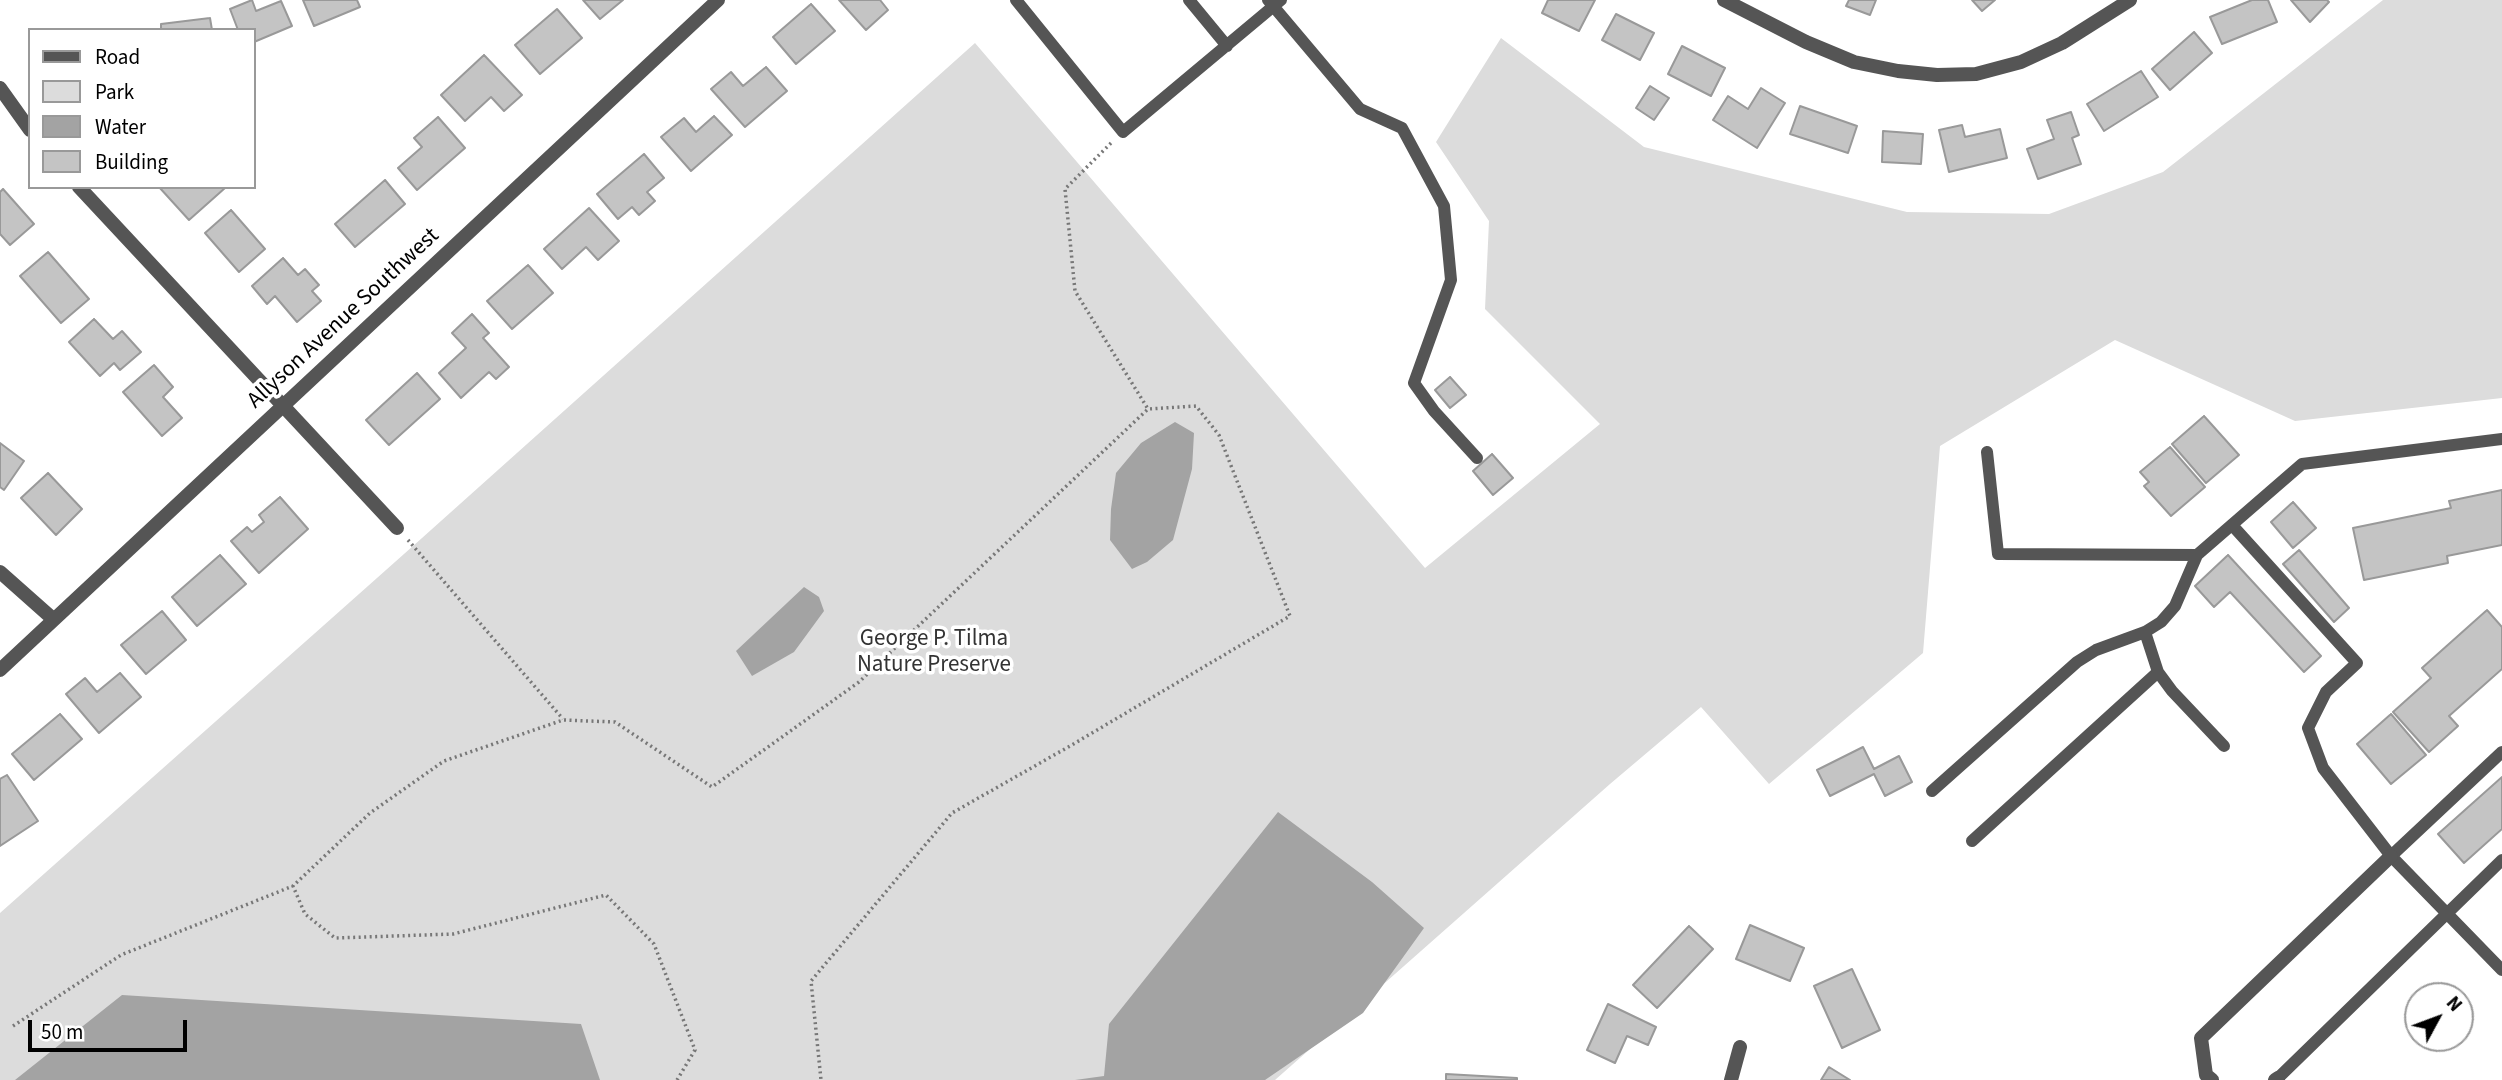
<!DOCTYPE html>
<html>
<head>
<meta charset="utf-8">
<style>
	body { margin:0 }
	#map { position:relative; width:2502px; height:1080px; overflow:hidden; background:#fff; font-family:"Source Sans 3",sans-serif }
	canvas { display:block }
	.legend { position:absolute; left:28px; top:28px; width:228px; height:161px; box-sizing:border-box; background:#fff; border:2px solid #999; margin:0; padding:9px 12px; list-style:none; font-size:21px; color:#000 }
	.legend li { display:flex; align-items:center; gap:14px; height:35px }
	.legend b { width:35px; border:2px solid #999 }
	.north { position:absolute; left:2404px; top:982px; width:70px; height:70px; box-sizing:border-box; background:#fff; border:2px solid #999; border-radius:50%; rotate:49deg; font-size:19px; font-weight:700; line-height:28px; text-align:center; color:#000 }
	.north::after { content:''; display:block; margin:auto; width:24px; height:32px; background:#000; clip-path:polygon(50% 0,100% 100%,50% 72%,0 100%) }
	.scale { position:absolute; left:28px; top:1020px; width:159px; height:32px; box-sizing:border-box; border:4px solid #000; border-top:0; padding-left:9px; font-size:21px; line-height:24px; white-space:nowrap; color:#000; -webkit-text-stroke:5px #fff; paint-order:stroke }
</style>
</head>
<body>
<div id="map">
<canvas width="2502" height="1080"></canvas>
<ul class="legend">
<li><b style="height:9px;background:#555"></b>Road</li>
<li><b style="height:19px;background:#dcdcdc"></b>Park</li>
<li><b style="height:19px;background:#a3a3a3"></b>Water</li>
<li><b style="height:19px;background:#c4c4c4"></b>Building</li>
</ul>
<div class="north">N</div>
<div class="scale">50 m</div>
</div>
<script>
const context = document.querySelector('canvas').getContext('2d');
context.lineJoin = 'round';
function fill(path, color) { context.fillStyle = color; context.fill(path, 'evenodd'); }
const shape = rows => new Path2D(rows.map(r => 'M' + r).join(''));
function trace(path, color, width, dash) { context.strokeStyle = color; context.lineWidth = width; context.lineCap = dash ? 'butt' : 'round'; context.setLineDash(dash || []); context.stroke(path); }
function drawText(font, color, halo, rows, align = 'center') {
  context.font = font + ' "Source Sans 3",sans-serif'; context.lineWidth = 7; context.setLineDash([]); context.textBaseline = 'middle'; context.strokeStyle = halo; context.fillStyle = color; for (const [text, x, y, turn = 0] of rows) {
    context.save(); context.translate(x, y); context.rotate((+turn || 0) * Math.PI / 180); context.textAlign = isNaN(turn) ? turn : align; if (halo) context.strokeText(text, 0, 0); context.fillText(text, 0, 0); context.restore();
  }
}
const green = shape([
	[2383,0,2502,0,2502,398,2295,421,2115,340,1940,446,1923,653,1769,784,1701,707,1610,784,1275,1080,0,1080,0,913,422,538,975,43,1425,568,1600,424,1485,309,1489,221,1436,142,1501,38,1644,147,1907,212,2049,214,2163,172]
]);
const water = shape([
	[1175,422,1194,433,1192,469,1173,540,1147,562,1132,569,1110,540,1111,509,1116,473,1141,443],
	[804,587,819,597,824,611,794,652,752,676,736,651],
	[1278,812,1372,882,1424,928,1363,1013,1265,1080,1075,1080,1104,1076,1109,1024],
	[122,995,581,1024,600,1080,15,1080]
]);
const building = shape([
	[252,0,256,11,281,1,292,26,254,42,254,30,238,30,230,9,252,0],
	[303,0,357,0,360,7,314,26,303,0],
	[583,0,623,0,600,19,583,0],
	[839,0,880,0,888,10,866,30,839,0],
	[1548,0,1595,0,1579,31,1542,13,1548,0],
	[1849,0,1876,0,1870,15,1846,6,1849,0],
	[1972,0,1995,0,1982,11,1972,0],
	[2252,0,2268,0,2277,22,2222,44,2210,17,2252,0],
	[2291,0,2327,0,2329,2,2310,22,2291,0],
	[811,4,835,31,796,64,773,37,811,4],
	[557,9,582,38,540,74,515,45,557,9],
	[1616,14,1654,33,1640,60,1602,40,1616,14],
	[210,18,212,30,161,30,161,24,210,18],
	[2194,32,2212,53,2170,90,2152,69,2194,32],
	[1682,46,1725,68,1711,96,1668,74,1682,46],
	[484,55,522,95,504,111,491,97,465,121,441,95,484,55],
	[766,67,787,91,745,127,711,89,731,72,743,86,766,67],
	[2141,71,2158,97,2104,131,2087,104,2141,71],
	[1650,86,1669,98,1654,120,1636,108,1650,86],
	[1761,88,1785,103,1757,148,1713,120,1728,96,1748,109,1761,88],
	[1800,106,1857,126,1848,153,1790,134,1800,106],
	[2071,112,2079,135,2072,138,2081,164,2038,179,2027,149,2054,139,2047,120,2071,112],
	[714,116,732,135,691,171,661,137,684,118,696,132,714,116],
	[438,117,465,148,417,190,398,168,422,147,414,138,438,117],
	[1962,125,1965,137,2000,129,2007,158,1949,172,1939,130,1962,125],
	[1883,131,1923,134,1921,164,1882,162,1883,131],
	[644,154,664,178,647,192,655,201,639,215,632,207,618,219,597,194,644,154],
	[385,180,405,204,355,247,335,224,385,180],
	[159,187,225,187,225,188,189,220,159,187],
	[3,189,34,224,10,245,0,234,0,192,3,189],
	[589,208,619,241,598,260,586,247,562,269,544,249,589,208],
	[231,210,265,249,239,272,205,233,231,210],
	[48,252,89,299,61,323,20,276,48,252],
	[283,258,298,275,305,269,319,285,312,291,321,301,297,322,275,296,267,304,252,286,283,258],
	[528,265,553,293,512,329,487,301,528,265],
	[472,314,489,333,483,338,509,367,496,379,489,372,461,398,439,373,466,348,452,333,472,314],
	[94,319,113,339,122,331,141,352,120,370,114,363,100,376,69,342,94,319],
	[154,365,173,387,163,397,182,418,162,436,123,392,154,365],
	[417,373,440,399,389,445,366,420,417,373],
	[1450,377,1466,395,1450,408,1435,390,1450,377],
	[2204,416,2239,455,2206,483,2172,444,2204,416],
	[0,443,24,461,4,490,0,487,0,443],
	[2170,447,2205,487,2171,516,2144,486,2149,482,2140,472,2170,447],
	[1492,454,1513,478,1493,495,1473,471,1492,454],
	[48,473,82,509,56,535,21,498,48,473],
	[2502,490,2502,545,2447,556,2448,563,2364,580,2353,528,2451,508,2449,501,2502,490],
	[280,497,308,529,259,573,231,541,247,527,252,532,264,522,259,515,280,497],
	[2293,502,2316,528,2293,548,2271,522,2293,502],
	[2299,550,2349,608,2334,622,2283,564,2299,550],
	[220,555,246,584,197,626,172,597,220,555],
	[2228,555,2321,656,2304,672,2230,592,2214,607,2195,586,2228,555],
	[2487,610,2502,627,2502,669,2449,716,2458,726,2429,752,2393,712,2431,678,2422,668,2487,610],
	[162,611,186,640,146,674,121,645,162,611],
	[120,673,141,697,99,733,66,694,85,678,97,692,120,673],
	[60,714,82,739,34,780,12,754,60,714],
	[2391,714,2426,755,2391,784,2357,744,2391,714],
	[1863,747,1874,769,1899,756,1912,782,1885,796,1874,774,1830,796,1817,770,1863,747],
	[7,775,38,821,0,846,0,779,7,775],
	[2502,777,2502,829,2464,863,2438,834,2502,777],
	[1750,925,1804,948,1790,981,1736,959,1750,925],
	[1689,926,1713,949,1657,1008,1633,985,1689,926],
	[1852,969,1880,1030,1842,1048,1814,986,1852,969],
	[1608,1004,1656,1027,1648,1045,1627,1036,1615,1063,1587,1050,1608,1004],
	[1829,1067,1850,1080,1821,1080,1829,1067],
	[1446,1074,1517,1078,1517,1080,1446,1080,1446,1074]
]);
const path = shape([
	[1111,143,1065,189,1075,291,1148,409],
	[408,540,563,719],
	[13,1026,121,955,293,886],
	[677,1080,695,1050,654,944,606,895,453,934,335,938,305,914,293,886,370,813,444,761,563,720,615,722,712,787,859,682,1148,409,1196,406,1219,435,1290,616,1070,746,952,813,811,981,821,1080]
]);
const service = shape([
	[1016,0,1123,132,1281,0],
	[1189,0,1227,46],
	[1268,0,1360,109,1402,128,1444,206,1451,280,1414,383,1434,411,1477,458],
	[1987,452,1998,554,2197,555],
	[2232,525,2357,663,2326,692,2308,728,2323,768,2391,856,2502,970],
	[2145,632,2158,672,2172,691,2224,746],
	[1932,791,2077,662,2096,650,2145,632,2161,622,2175,606,2197,555,2302,464,2502,439],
	[1972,841,2158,672],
	[2391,856,2502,752],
	[2278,1078,2502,860]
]);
const minor = shape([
	[1724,0,1806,42,1854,62,1898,71,1937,75,1976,74,2021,62,2062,43,2130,0],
	[0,88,30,130],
	[79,187,397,528],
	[0,572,53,619],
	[0,670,718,0],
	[1731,1080,1740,1047],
	[2212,1080,2206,1075,2201,1038,2391,856],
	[2275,1080,2278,1078]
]);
const streetNames = [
	["Allyson Avenue Southwest",344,319,-43]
];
const parkNames = [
	["George P. Tilma",934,640],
	["Nature Preserve",934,666]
];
fill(green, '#dcdcdc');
fill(water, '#a3a3a3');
fill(building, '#c4c4c4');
trace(building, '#999', 2);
trace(path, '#777', 3.5, [2, 3.5]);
trace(service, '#555', 12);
trace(minor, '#555', 14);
drawText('23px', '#000', '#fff', streetNames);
drawText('23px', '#333', '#fff', parkNames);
</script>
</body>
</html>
